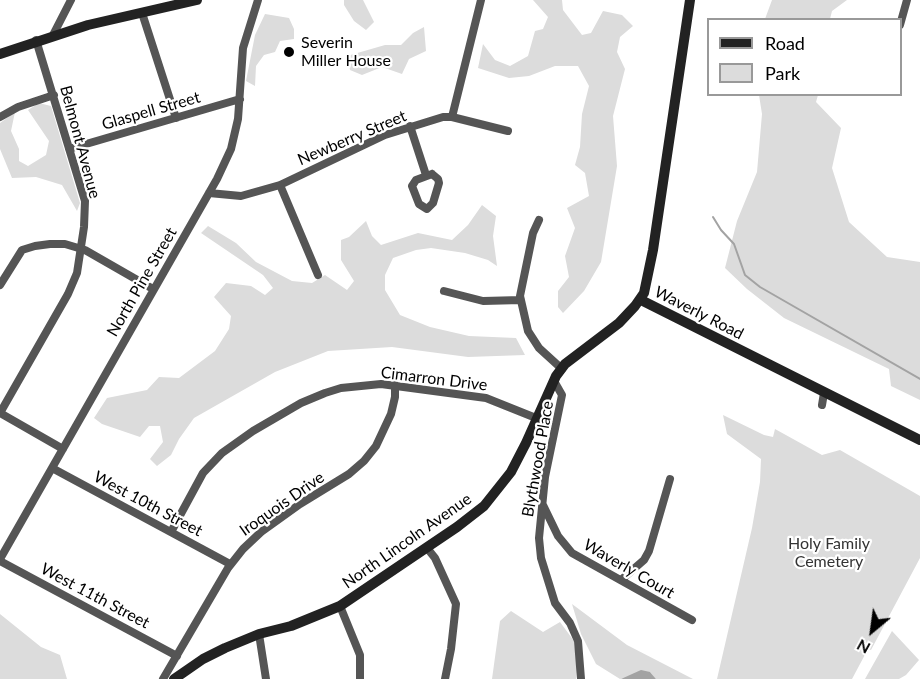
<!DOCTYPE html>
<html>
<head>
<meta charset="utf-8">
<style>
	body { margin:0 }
	#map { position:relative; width:920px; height:679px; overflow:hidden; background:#fff; font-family:Lato,sans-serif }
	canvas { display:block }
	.legend { position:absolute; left:707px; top:18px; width:195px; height:78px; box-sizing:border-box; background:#fff; border:2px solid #999; margin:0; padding:8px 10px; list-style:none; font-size:18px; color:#000 }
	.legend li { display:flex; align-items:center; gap:12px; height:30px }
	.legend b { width:30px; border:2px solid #999 }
	.north { position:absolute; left:842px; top:601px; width:60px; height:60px; -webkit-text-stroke:4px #fff; paint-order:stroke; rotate:209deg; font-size:16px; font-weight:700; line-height:24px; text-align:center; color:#000 }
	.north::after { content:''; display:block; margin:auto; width:21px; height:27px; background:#000; clip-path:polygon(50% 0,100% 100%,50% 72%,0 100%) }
</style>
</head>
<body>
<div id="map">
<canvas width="920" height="679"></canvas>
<ul class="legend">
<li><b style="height:8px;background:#222"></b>Road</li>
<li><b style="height:16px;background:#dcdcdc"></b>Park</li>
</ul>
<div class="north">N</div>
</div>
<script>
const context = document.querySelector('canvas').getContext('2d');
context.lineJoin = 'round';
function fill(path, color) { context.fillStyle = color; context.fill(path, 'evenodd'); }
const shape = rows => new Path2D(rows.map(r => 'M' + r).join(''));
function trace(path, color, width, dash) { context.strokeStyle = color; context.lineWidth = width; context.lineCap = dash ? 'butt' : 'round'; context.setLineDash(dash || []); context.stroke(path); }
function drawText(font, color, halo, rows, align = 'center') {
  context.font = font + ' Lato,sans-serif'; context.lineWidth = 4.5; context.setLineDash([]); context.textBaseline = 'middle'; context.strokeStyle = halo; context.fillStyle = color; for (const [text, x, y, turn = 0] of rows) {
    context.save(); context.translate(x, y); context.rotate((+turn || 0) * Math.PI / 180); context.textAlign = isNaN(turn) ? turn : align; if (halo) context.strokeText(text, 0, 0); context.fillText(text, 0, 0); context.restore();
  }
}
const green = shape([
	[344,0,363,0,374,22,366,30,354,21,344,5],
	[533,0,562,0,563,10,582,35,591,33,603,11,622,15,633,26,620,37,617,52,625,69,613,116,617,166,601,262,584,291,563,313,558,307,558,291,569,277,565,256,575,228,567,208,589,196,585,173,575,165,580,147,582,114,589,86,578,66,555,66,529,76,509,78,478,68,483,44,495,60,510,66,528,56,535,31,543,29,548,17],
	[772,0,847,0,832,11,830,19,765,19],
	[265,14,289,18,294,29,294,39,280,41,275,52,264,55,256,66,255,86,246,81,255,35],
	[424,27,426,51,409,59,402,74,382,67,362,75,350,70,347,56,385,45,401,45,413,33],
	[759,95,818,95,816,102,841,128,832,168,849,222,887,257,920,262,920,400,891,386,889,369,784,318,747,289,725,268,737,221,757,172,762,114],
	[39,103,51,106,80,203,77,211,62,185,36,177,12,178,0,149,0,123,15,112,11,131,19,149,19,161,28,166,46,155,49,141,28,110],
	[482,205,496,216,493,236,497,266,488,260,465,253,431,248,416,250,393,258,385,275,385,290,400,315,430,327,469,336,516,338,525,355,468,357,392,347,328,351,275,372,194,418,179,439,171,455,157,466,150,459,163,442,160,426,149,426,140,437,102,424,94,418,107,398,147,390,159,377,179,378,215,351,229,329,231,316,214,297,226,283,251,286,265,295,273,288,263,275,201,233,208,226,236,243,256,262,292,281,312,283,325,275,347,290,354,281,341,260,341,240,349,237,366,221,372,236,381,245,418,233,452,240,468,225],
	[723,415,764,435,773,437,775,429,822,455,840,450,920,496,920,558,871,650,868,649,852,679,717,679,752,528,760,482,761,459,727,434],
	[572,604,627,645,693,679,656,679,650,672,620,679,596,664,581,634],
	[511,611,543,632,560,622,574,641,577,666,576,679,492,679,500,621],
	[0,614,41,647,60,655,67,679,0,679],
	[892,631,919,660,906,675,899,679,865,679]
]);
const water = shape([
	[641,670,650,672,656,679,621,679]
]);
const stream = shape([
	[713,217,721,230,734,244,745,275,760,287,920,379]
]);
const street = shape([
	[142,13,176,118],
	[900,25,907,0],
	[53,35,71,0],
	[0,117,18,107,54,95],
	[452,117,481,0],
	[410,126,426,175],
	[69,149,240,99],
	[432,174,438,179,439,183,433,203,427,209,419,204,412,186,416,180,432,174],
	[280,185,318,275],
	[209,193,241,196,280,185,385,135,443,117,452,117,508,131],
	[539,220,533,233,520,296,528,331,539,348,562,369],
	[0,285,22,250,35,246,50,244,65,244,85,250,153,289],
	[444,291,483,301,521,300],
	[554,381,562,395,545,477,539,538,541,558,555,603,570,623,578,641,581,679],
	[822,405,824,393],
	[0,413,68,294,77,273,84,227,85,201,36,40],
	[0,413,63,449],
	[52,468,230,564],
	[542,503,558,536,572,553,692,620],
	[171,532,203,473,222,453,253,431,301,403,325,393,341,388,381,384,486,398,536,418],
	[427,548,435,558,456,604,451,649,445,679],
	[0,559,217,179,231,149,238,119,243,48,258,0],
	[0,561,177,656],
	[621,580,644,560,649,551,670,479],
	[340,606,360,655,360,679],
	[259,634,266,679],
	[163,679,228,568,243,549,261,532,300,504,349,474,364,461,376,446,391,414,395,397,395,385]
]);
const secondary = shape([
	[0,54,88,25,197,0],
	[641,300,920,440],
	[174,679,203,659,225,648,259,634,291,626,340,606,457,527,484,506,511,472,526,443,556,376,565,364,619,323,635,306,644,293,653,250,690,0]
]);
const markers = [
	[289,52,6,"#000"]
];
const poiNames = [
	["Severin",301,43],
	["Miller House",301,61]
];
const streetNames = [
	["Glaspell Street",151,111,-16],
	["Newberry Street",352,138,-23],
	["Belmont Avenue",80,142,75],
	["North Pine Street",142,282,-60],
	["Waverly Road",699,313,27],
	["Cimarron Drive",434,379,7],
	["Blythwood Place",538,459,-80],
	["West 10th Street",148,504,28],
	["Iroquois Drive",282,504,-35],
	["North Lincoln Avenue",407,541,-35],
	["Waverly Court",629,569,30],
	["West 11th Street",95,596,28]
];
const parkNames = [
	["Holy Family",829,544],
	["Cemetery",829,562]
];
fill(green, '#dcdcdc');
fill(water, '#a3a3a3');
trace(stream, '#a3a3a3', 2);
trace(street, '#555', 8);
trace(secondary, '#222', 10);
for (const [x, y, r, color] of markers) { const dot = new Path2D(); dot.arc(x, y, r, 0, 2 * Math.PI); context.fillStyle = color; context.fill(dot); trace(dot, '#fff', 2); }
drawText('16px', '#000', '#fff', poiNames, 'left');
drawText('16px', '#000', '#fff', streetNames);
drawText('16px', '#333', '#fff', parkNames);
</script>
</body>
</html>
